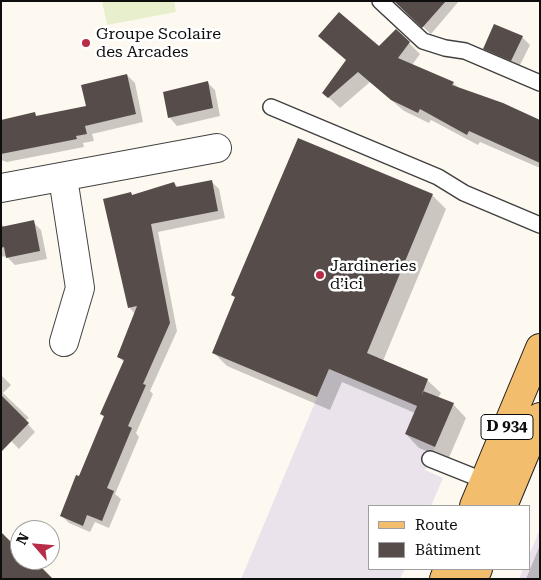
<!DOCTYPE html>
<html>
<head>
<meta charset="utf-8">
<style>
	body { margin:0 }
	#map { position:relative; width:541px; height:580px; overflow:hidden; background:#fef9f0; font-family:"Roboto Serif",serif }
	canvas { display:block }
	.frame { position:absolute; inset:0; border:2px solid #0e0e0e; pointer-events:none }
	.legend { position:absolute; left:368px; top:505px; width:162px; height:65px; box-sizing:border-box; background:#fff; border:1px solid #9f9f9f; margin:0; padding:6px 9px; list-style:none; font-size:15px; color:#0e0e0e }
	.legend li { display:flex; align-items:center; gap:10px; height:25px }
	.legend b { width:25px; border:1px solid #9f9f9f }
	.north { position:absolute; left:10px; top:520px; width:50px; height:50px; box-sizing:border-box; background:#fff; border:1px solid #9f9f9f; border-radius:50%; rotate:297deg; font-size:14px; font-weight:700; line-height:20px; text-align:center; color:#0e0e0e }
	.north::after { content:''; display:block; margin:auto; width:18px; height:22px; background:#b82c48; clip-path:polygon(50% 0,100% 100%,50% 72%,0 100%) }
</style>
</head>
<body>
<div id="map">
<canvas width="541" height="580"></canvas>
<div class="frame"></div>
<ul class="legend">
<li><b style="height:6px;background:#f2bd6c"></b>Route</li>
<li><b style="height:14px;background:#564d4b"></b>Bâtiment</li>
</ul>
<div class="north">N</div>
</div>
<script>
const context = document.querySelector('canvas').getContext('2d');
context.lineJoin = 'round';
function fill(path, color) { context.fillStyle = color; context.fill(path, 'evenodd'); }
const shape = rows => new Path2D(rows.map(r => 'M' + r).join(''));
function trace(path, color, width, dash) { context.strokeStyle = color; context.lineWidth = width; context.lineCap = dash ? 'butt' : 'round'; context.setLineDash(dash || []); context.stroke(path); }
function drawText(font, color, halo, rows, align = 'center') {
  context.font = font + ' "Roboto Serif",serif'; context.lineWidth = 5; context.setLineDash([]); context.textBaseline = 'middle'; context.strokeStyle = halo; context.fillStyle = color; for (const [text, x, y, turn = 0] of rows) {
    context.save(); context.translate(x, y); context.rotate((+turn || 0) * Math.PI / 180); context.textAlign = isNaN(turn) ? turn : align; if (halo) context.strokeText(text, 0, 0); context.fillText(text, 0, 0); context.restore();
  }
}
const industrial = shape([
	[329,369,417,406,405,434,435,447,425,470,443,478,431,506,370,506,370,569,405,569,400,579,241,579],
	[540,529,540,579,519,579,523,569,530,569,530,553]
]);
const pitch = shape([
	[102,1,174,1,176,12,107,25]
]);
const shadow = shape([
	[402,1,459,1,431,34,407,12],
	[522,37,530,45,519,67,492,56,485,48],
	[409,43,420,54,412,65,453,83,459,88,540,121,540,168,480,142,478,145,431,120,429,123,404,111,370,82,340,108,324,93,379,48],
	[127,75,135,83,143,122,92,134,94,141,83,143,84,147,7,162,1,160,1,122,34,114,38,117,88,107],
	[208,83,215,90,220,116,177,126,170,118,165,93],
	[298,140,432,195,446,209,383,361,427,380,441,393,438,398,453,404,466,418,448,460,419,448,406,434,415,413,342,382,330,410,227,366,213,352,236,298,233,295],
	[211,181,219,189,225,218,158,232,177,331,150,391,153,394,136,433,139,437,115,494,121,499,109,528,95,522,90,532,69,523,62,516,105,417,102,414,124,362,119,357,135,314,129,307,131,194,134,196,174,183,179,188],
	[33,222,41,230,47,259,15,265,6,256,1,257,1,224,5,227],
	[1,375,11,385,3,393,29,418,25,421,35,432,19,449,1,431],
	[540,545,540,579,526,579]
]);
const building = shape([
	[394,1,446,1,422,28],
	[339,12,379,46,396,29,410,42,398,58,454,82,452,85,503,103,540,120,540,163,469,131,467,135,420,109,418,113,391,100,358,72,328,98,322,93,346,60,318,36],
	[494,24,523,36,511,61,483,49],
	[127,74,136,114,85,126,87,134,76,136,77,139,1,154,1,120,35,112,36,116,86,106,81,85],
	[208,81,213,108,168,118,163,92],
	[298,138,433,194,367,353,428,379,422,395,423,391,454,403,435,447,405,434,417,406,329,369,317,397,212,353,235,297,231,295],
	[212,180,218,211,151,224,170,323,143,384,146,385,128,426,132,428,107,488,114,491,102,521,87,515,83,526,60,516,76,475,79,476,104,416,100,414,124,360,117,357,137,306,128,308,103,199,131,192,132,195,174,182,176,187],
	[34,220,40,251,6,258,4,247,1,248,1,227],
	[1,395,29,423,1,452],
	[1,532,20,551,20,560,34,560,53,579,1,579]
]);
const lane = shape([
	[380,1,423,41,445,48,465,51,540,83],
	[271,107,438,177,464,193,540,225],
	[430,459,485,481]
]);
const street = shape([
	[63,178,80,288,64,342],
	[1,188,217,148]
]);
const primary = shape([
	[474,506,540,348],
	[503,506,540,417],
	[444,579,448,569],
	[473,579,478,569]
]);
const markers = [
	[86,43,5,"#b82c48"],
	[320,275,5,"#b82c48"]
];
const shields = [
	[507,427,52]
];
const shieldNames = [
	["D 934",507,427]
];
const poiNames = [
	["Groupe Scolaire",96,34],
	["des Arcades",96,52],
	["Jardineries",330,266],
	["d’ici",330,284]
];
fill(industrial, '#eae3ec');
fill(pitch, '#e8efcc');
fill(shadow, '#0003');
fill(building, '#564d4b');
trace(lane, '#414141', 18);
trace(street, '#414141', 30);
trace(primary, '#1f1f1f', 30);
trace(lane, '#fff', 15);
trace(street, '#fff', 28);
trace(primary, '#f2bd6c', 28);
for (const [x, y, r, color] of markers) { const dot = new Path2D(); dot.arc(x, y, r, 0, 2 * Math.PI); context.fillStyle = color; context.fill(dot); trace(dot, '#fff', 2); }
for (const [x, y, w] of shields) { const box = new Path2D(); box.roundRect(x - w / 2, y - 12.5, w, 25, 4); context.fillStyle = '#fff'; context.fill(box); trace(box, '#0e0e0e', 1); }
drawText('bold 15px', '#0e0e0e', null, shieldNames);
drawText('16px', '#0e0e0e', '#fff', poiNames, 'left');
</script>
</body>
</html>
